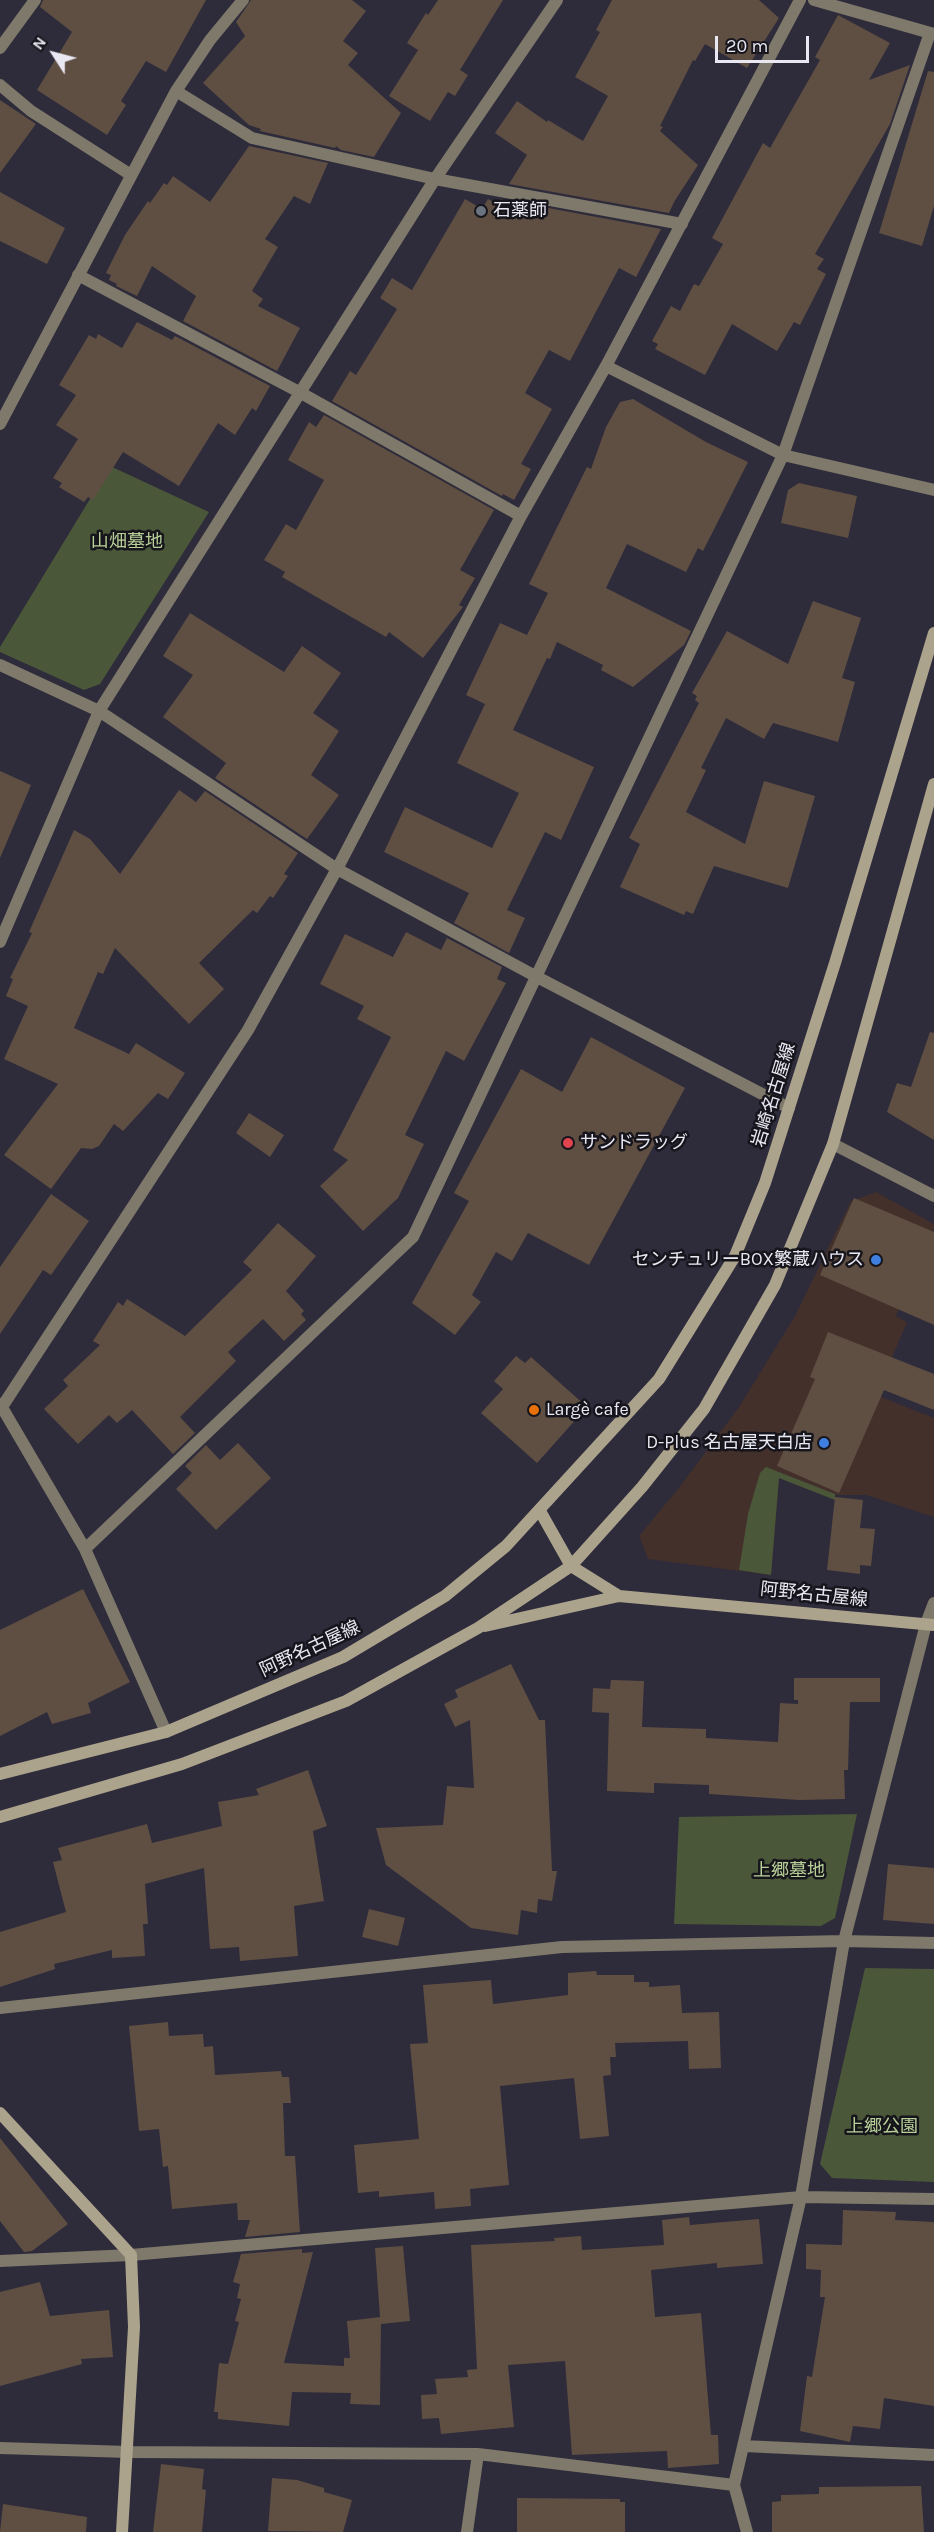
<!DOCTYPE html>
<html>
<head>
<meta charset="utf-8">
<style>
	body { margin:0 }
	#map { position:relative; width:934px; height:2532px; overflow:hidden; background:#2e2b3b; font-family:Karla,sans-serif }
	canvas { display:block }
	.north { position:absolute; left:24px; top:24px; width:60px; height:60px; -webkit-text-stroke:4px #16151c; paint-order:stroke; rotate:306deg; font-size:16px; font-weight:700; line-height:24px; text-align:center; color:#e9e7f2 }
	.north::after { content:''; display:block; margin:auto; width:21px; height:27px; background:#e9e7f2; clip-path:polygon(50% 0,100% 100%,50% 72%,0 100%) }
	.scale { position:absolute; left:715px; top:36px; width:94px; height:27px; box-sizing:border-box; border:3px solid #e9e7f2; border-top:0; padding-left:8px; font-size:18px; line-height:21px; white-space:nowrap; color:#e9e7f2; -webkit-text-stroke:4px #16151c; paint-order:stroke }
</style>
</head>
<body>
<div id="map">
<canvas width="934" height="2532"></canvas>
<div class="north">N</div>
<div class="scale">20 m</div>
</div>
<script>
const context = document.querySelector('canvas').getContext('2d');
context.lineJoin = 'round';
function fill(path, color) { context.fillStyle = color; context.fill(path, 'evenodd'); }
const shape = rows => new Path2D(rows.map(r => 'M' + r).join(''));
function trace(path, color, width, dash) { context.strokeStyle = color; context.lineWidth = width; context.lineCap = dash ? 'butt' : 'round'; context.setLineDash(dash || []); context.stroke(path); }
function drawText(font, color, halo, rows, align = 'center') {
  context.font = font + ' Karla,"Noto Sans JP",sans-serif'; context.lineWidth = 5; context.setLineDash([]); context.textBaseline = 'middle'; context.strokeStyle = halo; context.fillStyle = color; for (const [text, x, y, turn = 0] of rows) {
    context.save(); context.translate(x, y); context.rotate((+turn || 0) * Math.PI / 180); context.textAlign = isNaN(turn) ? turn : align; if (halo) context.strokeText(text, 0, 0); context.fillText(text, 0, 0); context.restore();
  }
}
const commercial = shape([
	[876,1192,934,1224,934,1229,896,1316,907,1322,876,1395,934,1418,934,1517,866,1495,835,1495,835,1500,779,1478,771,1575,648,1559,639,1536,678,1489,739,1407,795,1316,851,1201]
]);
const green = shape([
	[110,466,209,512,100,684,84,690,0,652,0,647],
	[766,1467,835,1494,835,1500,779,1478,771,1575,739,1570,748,1514,760,1473],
	[857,1814,835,1918,821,1926,674,1924,679,1817],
	[865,1968,934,1969,934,2182,832,2178,820,2164]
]);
const building = shape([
	[43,0,206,0,166,72,146,61,121,101,126,105,107,135,37,90,72,32,40,7],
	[251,0,352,0,366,11,343,41,358,53,348,65,401,113,374,157,341,150,336,146,335,148,260,131,261,129,249,125,203,83,245,36,236,22],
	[438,0,503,0,460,70,468,75,455,96,448,92,430,121,389,96,418,50,407,43,426,13,428,15],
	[612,0,759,0,779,18,747,68,705,44,695,61,693,60,660,126,663,127,660,131,698,165,674,202,669,213,509,184,527,155,495,133,517,101,547,122,548,120,583,141,608,96,575,77,600,32,596,30],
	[838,15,890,43,869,80,910,65,890,124,815,254,824,259,817,269,826,274,800,325,794,322,777,351,732,324,705,375,655,349,658,344,652,341,671,306,680,311,694,284,699,286,723,244,712,238,763,143,770,148,820,60,815,57],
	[928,71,934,72,934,206,922,246,879,233],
	[0,100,36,124,0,173],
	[249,146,328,163,310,204,294,196,265,239,278,247,252,291,263,299,258,306,300,328,277,371,183,321,196,296,152,266,137,296,116,286,117,284,109,280,111,275,106,273,125,235,148,201,150,203,164,183,167,185,173,176,210,202],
	[0,192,65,228,47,264,0,241],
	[465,199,482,209,488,199,497,204,500,199,661,229,636,277,619,268,570,361,549,350,525,393,552,409,521,464,531,469,514,500,503,494,502,496,332,401,350,371,356,375,397,309,380,298,392,278,412,290],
	[137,322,172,340,175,336,270,386,256,411,252,408,235,435,218,423,179,486,123,452,93,500,88,497,84,502,59,487,62,483,53,478,78,439,56,425,76,395,59,385,89,335,96,339,98,334,122,348],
	[633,399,706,442,748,462,703,551,698,548,686,572,627,544,606,588,691,631,684,645,633,687,601,670,603,665,557,642,550,659,547,658,513,730,594,767,561,840,545,832,507,910,525,918,509,953,454,923,469,893,384,852,405,807,492,848,519,793,457,763,485,704,466,695,500,623,527,635,548,593,529,584,587,467,591,469,606,427,620,402],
	[324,415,494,510,460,570,475,578,459,605,463,607,423,658,389,632,386,637,282,577,285,572,264,560,286,524,296,530,324,480,288,460,309,422,316,427],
	[799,483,857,496,848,538,781,523,788,490],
	[813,601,861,618,842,678,855,682,838,742,773,723,764,739,726,718,701,768,706,770,686,812,745,844,764,781,815,796,788,888,714,866,693,914,686,911,684,915,620,887,640,844,629,838,699,703,695,700,697,696,692,693,727,631,788,664],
	[190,613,284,672,302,646,341,673,313,713,339,731,311,775,339,795,307,839,215,778,226,763,163,717,193,675,163,656],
	[0,771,31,785,0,858],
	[179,790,196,802,205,791,298,853,284,874,288,876,273,898,270,896,257,913,253,910,199,963,224,989,189,1024,115,948,103,974,98,972,74,1028,129,1054,136,1043,185,1073,168,1099,158,1093,123,1131,114,1124,99,1146,92,1149,81,1148,51,1189,4,1155,58,1084,4,1059,28,1006,6,996,13,979,10,978,32,933,29,932,74,830,90,839,120,874],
	[406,932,441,950,447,938,502,967,497,979,506,983,464,1061,446,1051,405,1135,424,1144,398,1198,363,1231,320,1186,348,1160,333,1150,391,1037,357,1019,364,1006,320,984,345,934,393,957],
	[930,1032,934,1033,934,1140,887,1112,897,1083,911,1087],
	[591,1037,685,1088,589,1265,528,1233,512,1261,496,1252,472,1295,481,1302,455,1335,412,1303,469,1201,454,1193,521,1069,562,1092],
	[249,1113,284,1135,270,1157,236,1133],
	[51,1194,89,1221,51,1275,43,1270,0,1334,0,1267],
	[854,1198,934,1232,934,1325,820,1275],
	[278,1223,316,1256,286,1291,304,1311,301,1314,306,1320,284,1341,263,1319,228,1352,236,1361,180,1417,195,1433,173,1454,132,1410,117,1423,109,1415,78,1444,44,1409,68,1386,63,1380,100,1345,93,1341,118,1302,123,1306,127,1299,185,1336,252,1270,243,1262],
	[828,1332,934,1374,934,1410,884,1390,839,1493,777,1466,815,1379,810,1377],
	[516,1356,525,1363,531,1357,587,1407,537,1463,481,1413,503,1389,494,1381],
	[238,1443,271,1478,216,1530,176,1489,192,1473,185,1466,206,1445,220,1460],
	[835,1497,863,1500,860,1528,875,1529,871,1566,860,1565,860,1574,827,1570],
	[83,1589,130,1682,88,1703,91,1713,52,1724,47,1712,0,1736,0,1630],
	[511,1664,539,1720,545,1720,552,1871,557,1871,552,1901,538,1899,537,1913,521,1910,518,1935,471,1928,386,1865,376,1828,443,1825,447,1786,474,1788,470,1720,455,1727,444,1704,458,1697,455,1690],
	[794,1678,880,1678,880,1702,850,1702,848,1770,844,1770,845,1799,799,1800,709,1794,709,1785,654,1783,654,1793,607,1791,609,1713,592,1712,593,1688,610,1689,611,1680,644,1681,642,1727,706,1729,706,1738,778,1742,780,1703,798,1704,798,1700,794,1700],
	[308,1770,327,1826,313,1831,324,1901,294,1906,298,1956,240,1961,239,1947,210,1949,204,1868,145,1884,148,1924,143,1924,145,1956,112,1958,112,1950,54,1964,55,1969,0,1987,0,1932,66,1912,53,1862,62,1860,58,1848,147,1824,152,1843,222,1826,218,1802,259,1795,256,1789],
	[888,1864,934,1868,934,1924,883,1920],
	[369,1909,405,1918,398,1946,362,1937],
	[596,1971,597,1975,634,1975,634,1982,649,1982,649,1987,680,1985,682,2013,719,2012,721,2068,689,2069,688,2041,615,2043,616,2057,610,2057,611,2075,603,2076,609,2136,580,2139,574,2078,500,2086,509,2185,470,2189,471,2206,435,2209,434,2192,379,2197,379,2191,358,2193,354,2145,419,2139,410,2044,428,2043,423,1985,491,1980,493,2004,568,1995,568,1973],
	[168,2022,169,2036,203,2034,204,2047,213,2046,215,2075,281,2071,282,2077,289,2077,291,2103,283,2103,285,2156,295,2156,300,2232,245,2237,250,2220,238,2220,237,2203,172,2209,168,2166,163,2167,159,2129,139,2131,129,2026],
	[0,2138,68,2224,32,2251,24,2252,0,2221],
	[843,2210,896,2212,895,2220,934,2222,934,2406,884,2398,880,2429,853,2426,850,2442,800,2431,807,2376,812,2377,825,2297,820,2297,821,2270,806,2269,806,2244,842,2245],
	[689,2217,690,2225,759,2219,763,2264,717,2268,717,2263,651,2270,655,2317,701,2313,711,2435,718,2435,719,2464,668,2468,667,2451,572,2455,565,2361,508,2365,514,2427,441,2434,439,2418,422,2419,421,2395,437,2394,435,2379,468,2377,467,2370,477,2369,471,2245,555,2241,554,2238,581,2236,582,2250,664,2245,662,2220],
	[403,2246,410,2321,381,2324,381,2322,380,2405,350,2404,351,2393,292,2392,289,2426,218,2419,218,2412,214,2412,219,2363,228,2364,239,2322,235,2321,241,2299,237,2298,240,2284,233,2282,241,2254,302,2249,302,2253,313,2252,284,2363,344,2366,344,2358,350,2358,347,2321,380,2317,375,2248],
	[40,2282,50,2316,109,2310,113,2357,81,2359,82,2364,0,2386,0,2292],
	[161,2464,204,2469,202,2489,206,2490,202,2532,153,2532],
	[272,2478,297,2480,324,2488,324,2492,352,2500,343,2532,268,2531],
	[921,2486,924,2532,772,2532,772,2502,781,2501,781,2495,819,2494,819,2487],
	[517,2498,620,2499,620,2502,625,2502,625,2532,517,2532],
	[3,2504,87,2517,86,2532,0,2532]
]);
const street = shape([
	[814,0,934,34],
	[0,48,35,0],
	[0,85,31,111,131,175],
	[176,91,252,138,435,179,682,224],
	[78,275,301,393,521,516],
	[606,366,783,455,934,490],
	[0,424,176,91,210,40,243,0],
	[0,665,99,711,337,869,537,977,789,1108],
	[0,942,99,711,435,179,557,0],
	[833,1144,934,1196],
	[0,1404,85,1549,166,1732],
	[0,1410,248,1030,337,869,521,516,606,366,800,0],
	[85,1549,413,1237,783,455,930,33],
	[0,2008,562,1947,844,1941,934,1943],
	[0,2261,131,2255,801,2197,934,2199],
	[744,2446,934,2455],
	[0,2448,128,2452,478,2454,734,2485],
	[467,2532,478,2454],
	[747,2532,734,2485,801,2197,844,1941,926,1624,934,1603]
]);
const secondary = shape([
	[540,1511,571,1566,619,1596],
	[485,1626,619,1596,934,1625],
	[0,1774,166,1732,343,1657,445,1596,506,1546,659,1379,735,1256,765,1183,835,963,934,633],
	[0,1817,182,1764,346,1701,478,1628,571,1566,642,1487,704,1409,775,1285,833,1144,934,784],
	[0,2113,131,2255,134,2327,122,2532]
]);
const markers = [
	[481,211,6,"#6b7280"],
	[568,1143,6,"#e0444e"],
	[876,1260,6,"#3f7fe0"],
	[534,1410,6,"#e8710a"],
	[824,1443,6,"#3f7fe0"]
];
const poiNames = [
	["石薬師",493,211],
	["サンドラッグ",580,1143],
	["センチュリーBOX繁蔵ハウス",864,1260,"right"],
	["Largè cafe",546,1410],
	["D-Plus 名古屋天白店",812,1443,"right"]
];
const parkNames = [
	["山畑墓地",127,542],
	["上郷墓地",789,1871],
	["上郷公園",882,2127]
];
const streetNames = [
	["岩崎名古屋線",774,1095,-73],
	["阿野名古屋線",814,1595,6],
	["阿野名古屋線",310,1649,-25]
];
fill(commercial, '#43302b');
fill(green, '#4a5739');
fill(building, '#5f4f43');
trace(street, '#7e796a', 12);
trace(secondary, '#aca38c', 12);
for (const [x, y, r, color] of markers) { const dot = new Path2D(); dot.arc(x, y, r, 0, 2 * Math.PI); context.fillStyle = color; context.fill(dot); trace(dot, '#16151c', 2); }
drawText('18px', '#e9e7f2', '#16151c', poiNames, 'left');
drawText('18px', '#b8d098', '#16151c', parkNames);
drawText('18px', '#e9e7f2', '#16151c', streetNames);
</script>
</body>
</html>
